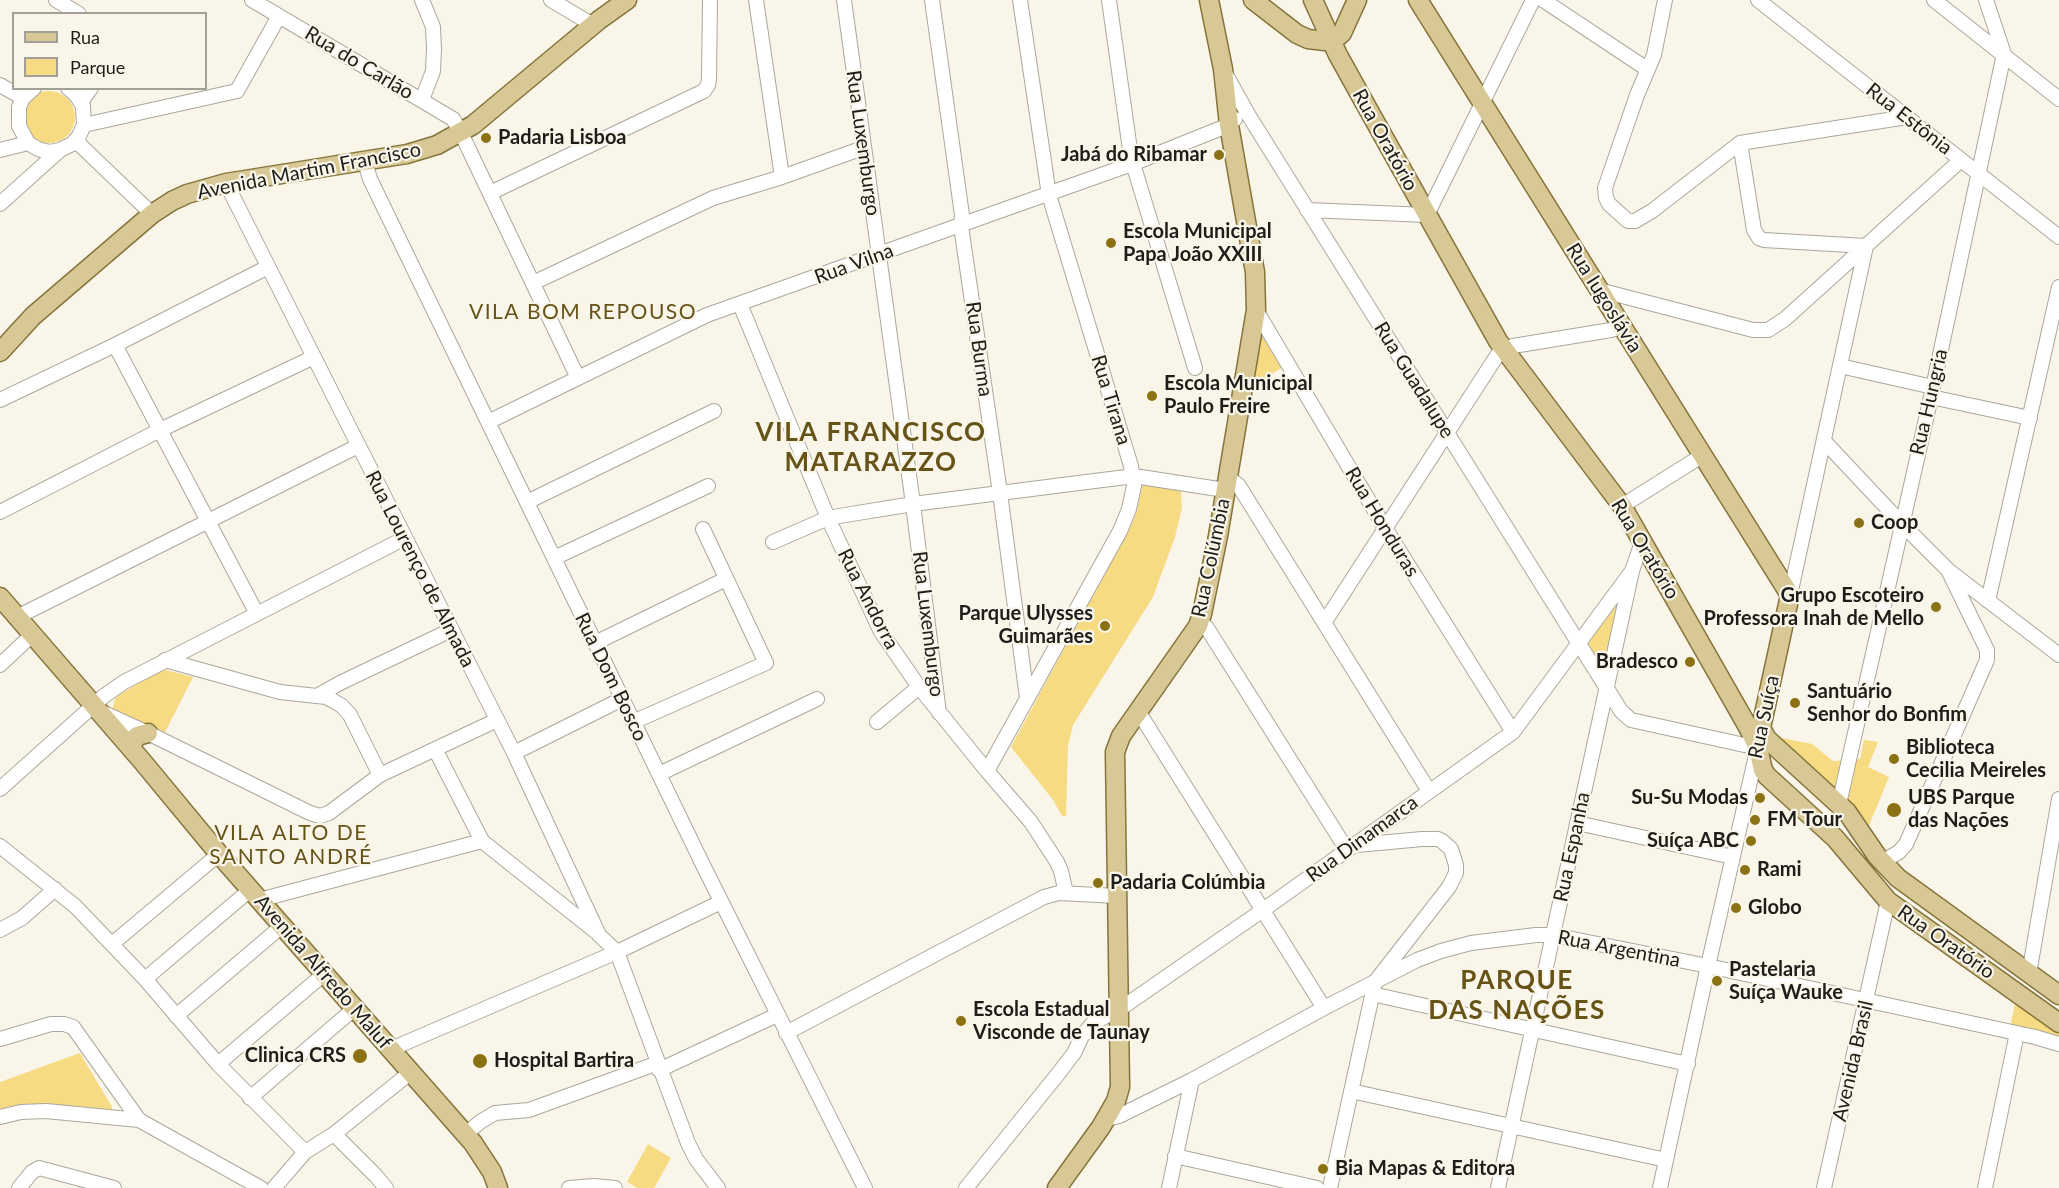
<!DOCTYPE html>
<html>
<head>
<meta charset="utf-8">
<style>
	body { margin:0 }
	#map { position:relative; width:2059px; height:1188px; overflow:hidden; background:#f9f5e9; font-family:Lato,sans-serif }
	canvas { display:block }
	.legend { position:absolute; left:12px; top:12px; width:195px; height:78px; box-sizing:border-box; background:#f9f5e9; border:2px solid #a19f96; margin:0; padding:8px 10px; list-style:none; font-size:18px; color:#1e1d19 }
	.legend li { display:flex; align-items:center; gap:12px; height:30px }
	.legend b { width:30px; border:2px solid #a19f96 }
</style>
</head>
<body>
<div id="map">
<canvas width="2059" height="1188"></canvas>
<ul class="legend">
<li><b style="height:8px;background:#d7c895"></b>Rua</li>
<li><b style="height:16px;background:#f7db83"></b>Parque</li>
</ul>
</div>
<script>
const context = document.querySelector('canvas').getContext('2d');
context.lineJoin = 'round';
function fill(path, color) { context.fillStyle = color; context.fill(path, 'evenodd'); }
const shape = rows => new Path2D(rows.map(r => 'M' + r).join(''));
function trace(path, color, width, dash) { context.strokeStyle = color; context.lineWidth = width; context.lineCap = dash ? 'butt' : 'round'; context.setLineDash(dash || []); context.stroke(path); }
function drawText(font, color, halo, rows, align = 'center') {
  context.font = font + ' Lato,sans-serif'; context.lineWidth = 4.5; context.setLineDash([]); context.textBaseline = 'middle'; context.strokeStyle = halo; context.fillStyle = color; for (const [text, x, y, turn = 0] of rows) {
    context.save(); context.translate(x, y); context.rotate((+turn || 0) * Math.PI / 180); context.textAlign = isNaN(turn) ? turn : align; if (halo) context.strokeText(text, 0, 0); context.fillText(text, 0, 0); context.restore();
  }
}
const green = shape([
	'23 117a26 26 0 1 1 52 0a26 26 0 1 1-52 0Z',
	[1260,337,1264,337,1283,367,1249,388],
	[1142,485,1181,490,1182,508,1175,537,1153,597,1073,725,1068,746,1066,816,1062,816,1053,800,1011,747,1132,523,1137,511],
	[1617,601,1620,602,1604,669,1587,642],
	[166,670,193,677,164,734,112,710,115,699,119,695,159,671],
	[1771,736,1812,744,1833,761,1860,759,1864,740,1878,742,1868,767,1889,777,1868,828],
	[2016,999,2059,1030,2059,1040,2010,1027],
	[80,1053,112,1107,112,1113,0,1114,0,1082],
	[648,1144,671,1158,654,1188,637,1188,627,1182]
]);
const minor = shape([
	[56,0,79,14],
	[252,0,453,119,461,133,578,378],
	[551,0,593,25],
	[756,0,782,177],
	[844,0,913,504,939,713],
	[932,0,962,215,961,226,1000,493,1027,698],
	[1109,0,1131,157,1195,368],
	[1543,0,1647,69],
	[1665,0,1654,55,1637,95,1605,188,1606,198,1609,204,1628,221,1635,221,1652,211,1740,143,1907,117],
	[1758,0,2059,237],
	[1934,0,2059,99],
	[1226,75,1249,116,1621,711,1631,720,1758,748],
	[0,85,23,98],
	[34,88,23,98,19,107,19,126,28,143,38,149,49,152,60,150,72,144,79,136,84,125,83,106,76,95,68,88],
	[422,100,433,71,434,49,433,27,422,0],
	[81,102,91,88],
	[84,125,237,91,279,16],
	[76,141,152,214],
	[1740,143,1754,230,1759,238,1764,240,1866,246,1790,595],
	[0,150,28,143],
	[365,162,370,179,704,867,865,1188],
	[226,183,514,753,599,935,617,952,688,1143,696,1159,718,1188],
	[490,193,704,91,708,85,709,79,710,0],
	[0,204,60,150],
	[1307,210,1427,215,1533,0],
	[533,283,713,198,782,177,863,148],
	[1599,290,1753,330,1768,330,1785,319,1961,160],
	[740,304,828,518,881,632,919,687,987,771,1031,822,1057,862,1061,871,1066,893],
	[1256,310,1385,528,1513,732],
	[115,345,257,614],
	[1840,366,1933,387],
	[1931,397,2030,418],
	[0,400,115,345,268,267],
	[488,422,707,315,1132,164,1229,125,1235,119],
	[1824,441,1902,524,1948,570,2059,655],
	[1228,477,1239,486,1429,791],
	[527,502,714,411],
	[1622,506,1703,455],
	[0,512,160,430,314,357],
	[773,542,828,518,839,516,913,504,1134,476,1225,490],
	[554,558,708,486],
	[1988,601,2059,287],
	[17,617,358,446],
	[1200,621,1207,628,1347,850],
	[1324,623,1498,354,1513,346,1611,330,1623,327],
	[595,643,726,579],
	[165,660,280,692,326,697,332,700,342,706,350,715,380,775],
	[0,665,33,634],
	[317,696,340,683,451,630],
	[1138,711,1324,1008],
	[102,712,148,733,310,813,320,816,329,813,380,775,497,720],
	[633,722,766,663,703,529],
	[877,722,919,687],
	[435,749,482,841,595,931],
	[514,753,622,699],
	[987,771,1120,531,1129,509,1134,486,1131,466,1049,195,1020,0],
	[659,774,817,699],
	[0,789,104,696,124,682,405,538],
	[1839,804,1931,397,2004,54,1986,0],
	[1577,823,1733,857],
	[0,846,75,906,145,979,218,1064,305,1152],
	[1882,862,1899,852,1906,844,1987,660,1987,650,1948,570],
	[259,900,482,841],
	[0,930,22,918,55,889],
	[112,944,219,854],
	[2029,974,2059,799],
	[145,979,250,890],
	[1372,994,1688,1064],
	[176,1016,282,926],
	[786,1033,1044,897,1059,893,1117,896],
	[0,1039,51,1024,64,1024,73,1027,139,1120,261,1188],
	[391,1049,617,952,721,902],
	[218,1064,324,974],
	[659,1070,777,1015],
	[1351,1091,1666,1160],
	[250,1098,355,1008],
	[0,1117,21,1112,46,1111,139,1120],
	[1106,1119,1119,1116,1192,1080,1324,1008,1417,960,1441,951,1471,943,1536,935,1553,935,1708,966,2035,1037,2059,1044],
	[334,1134,376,1176,386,1188],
	[466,1134,480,1122,495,1113,529,1110,658,1063],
	[1175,1156,1317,1188],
	[19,1188,32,1172,39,1168,114,1188],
	[274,1188,305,1152,334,1134,411,1072],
	[569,1188,594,1186,615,1188],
	[966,1188,1058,1074,1074,1053,1082,1036,1093,1023,1120,1009,1263,910,1513,732,1632,571],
	[1169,1188,1192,1080],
	[1330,1188,1375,982,1449,887,1456,873,1456,865,1451,849,1442,841,1438,839,1422,839,1357,845],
	[1498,1188,1632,571,1642,542],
	[1660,1188,1708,966,1757,751],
	[1824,1188,1888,901],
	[1985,1188,2017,1033]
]);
const major = shape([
	[1253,0,1297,34,1308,39,1325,41,1335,39,1342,33,1357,0],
	[1313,0,1338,55,1368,109,1498,341,1622,506,1748,727,1758,748,1763,770,1767,776,1835,838,1888,901,2059,1023],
	[1418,0,1790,595,1761,728,1767,739,1847,812,1877,856,1898,878,2059,995],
	[0,352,33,316,152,214,172,201,187,194,226,183,407,154,437,145,473,125,599,20,627,0],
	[0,597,142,761,219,854,473,1143,492,1172,498,1188],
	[130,747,137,736,148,733],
	[1057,1188,1101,1127,1116,1101,1120,1087,1115,752,1121,736,1198,626,1202,614,1218,536,1256,310,1255,272,1229,125,1223,69,1209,0]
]);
const markers = [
	[486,138,6,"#8a7113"],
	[1219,155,6,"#8a7113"],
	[1111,243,6,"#8a7113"],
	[1152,396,6,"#8a7113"],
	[1859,523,6,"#8a7113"],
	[1936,607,6,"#8a7113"],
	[1105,626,6,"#8a7113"],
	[1690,662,6,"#8a7113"],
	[1795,703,6,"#8a7113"],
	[1894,759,6,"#8a7113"],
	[1760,798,6,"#8a7113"],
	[1894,810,8,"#8a7113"],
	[1755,820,6,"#8a7113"],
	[1751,841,6,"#8a7113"],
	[1745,870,6,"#8a7113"],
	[1098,883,6,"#8a7113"],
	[1736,908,6,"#8a7113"],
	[1717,981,6,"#8a7113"],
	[961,1021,6,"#8a7113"],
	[360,1056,8,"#8a7113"],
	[480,1061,8,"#8a7113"],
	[1323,1169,6,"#8a7113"]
];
const streetNames = [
	["Rua do Carlão",359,63,31],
	["Rua Estônia",1909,119,38],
	["Rua Oratório",1385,140,61],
	["Rua Luxemburgo",863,143,82],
	["Avenida Martim Francisco",309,171,-11],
	["Rua Vilna",854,264,-20],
	["Rua Iugoslávia",1604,298,58],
	["Rua Burma",979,349,82],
	["Rua Guadalupe",1414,380,58],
	["Rua Tirana",1111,400,73],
	["Rua Hungria",1929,402,-77],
	["Rua Honduras",1382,522,59],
	["Rua Oratório",1645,549,59],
	["Rua Colúmbia",1211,558,-78],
	["Rua Lourenço de Almada",420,569,63],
	["Rua Andorra",868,599,63],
	["Rua Luxemburgo",928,624,83],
	["Rua Dom Bosco",611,677,64],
	["Rua Suíça",1764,717,-78],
	["Rua Dinamarca",1362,839,-36],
	["Rua Espanha",1572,847,-78],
	["Rua Oratório",1946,942,35],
	["Rua Argentina",1619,949,11],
	["Avenida Alfredo Maluf",323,972,49],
	["Avenida Brasil",1853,1061,-77]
];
const poiNames = [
	["Padaria Lisboa",498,138],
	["Jabá do Ribamar",1207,155,"right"],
	["Escola Municipal",1123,232],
	["Papa João XXIII",1123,255],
	["Escola Municipal",1164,384],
	["Paulo Freire",1164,407],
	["Coop",1871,523],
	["Grupo Escoteiro",1924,596,"right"],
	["Professora Inah de Mello",1924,619,"right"],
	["Parque Ulysses",1093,614,"right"],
	["Guimarães",1093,637,"right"],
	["Bradesco",1678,662,"right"],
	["Santuário",1807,692],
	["Senhor do Bonfim",1807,715],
	["Biblioteca",1906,748],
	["Cecilia Meireles",1906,771],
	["Su-Su Modas",1748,798,"right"],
	["UBS Parque",1908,798],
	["das Nações",1908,821],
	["FM Tour",1767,820],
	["Suíça ABC",1739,841,"right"],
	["Rami",1757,870],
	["Padaria Colúmbia",1110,883],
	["Globo",1748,908],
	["Pastelaria",1729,970],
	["Suíça Wauke",1729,993],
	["Escola Estadual",973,1010],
	["Visconde de Taunay",973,1033],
	["Clinica CRS",346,1056,"right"],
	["Hospital Bartira",494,1061],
	["Bia Mapas & Editora",1335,1169]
];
const neighbourhoodNames = [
	["VILA BOM REPOUSO",583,312],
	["VILA ALTO DE",291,833],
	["SANTO ANDRÉ",291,857]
];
const districtNames = [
	["VILA FRANCISCO",871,433],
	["MATARAZZO",871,463],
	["PARQUE",1517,981],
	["DAS NAÇÕES",1517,1011]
];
fill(green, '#f7db83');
trace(minor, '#aba79c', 16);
trace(major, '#85743c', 21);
trace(minor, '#fff', 14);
trace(major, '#d7c895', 18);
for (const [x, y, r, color] of markers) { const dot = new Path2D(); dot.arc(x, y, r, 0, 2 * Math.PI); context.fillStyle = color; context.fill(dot); trace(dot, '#f9f5e9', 2); }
drawText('20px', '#1e1d19', '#f9f5e9', streetNames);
drawText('bold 20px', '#1e1d19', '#f9f5e9', poiNames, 'left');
context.letterSpacing = '1.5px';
drawText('21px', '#655317', '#f9f5e9', neighbourhoodNames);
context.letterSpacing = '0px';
context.letterSpacing = '1.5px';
drawText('bold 26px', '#655317', '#f9f5e9', districtNames);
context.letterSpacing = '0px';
</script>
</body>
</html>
